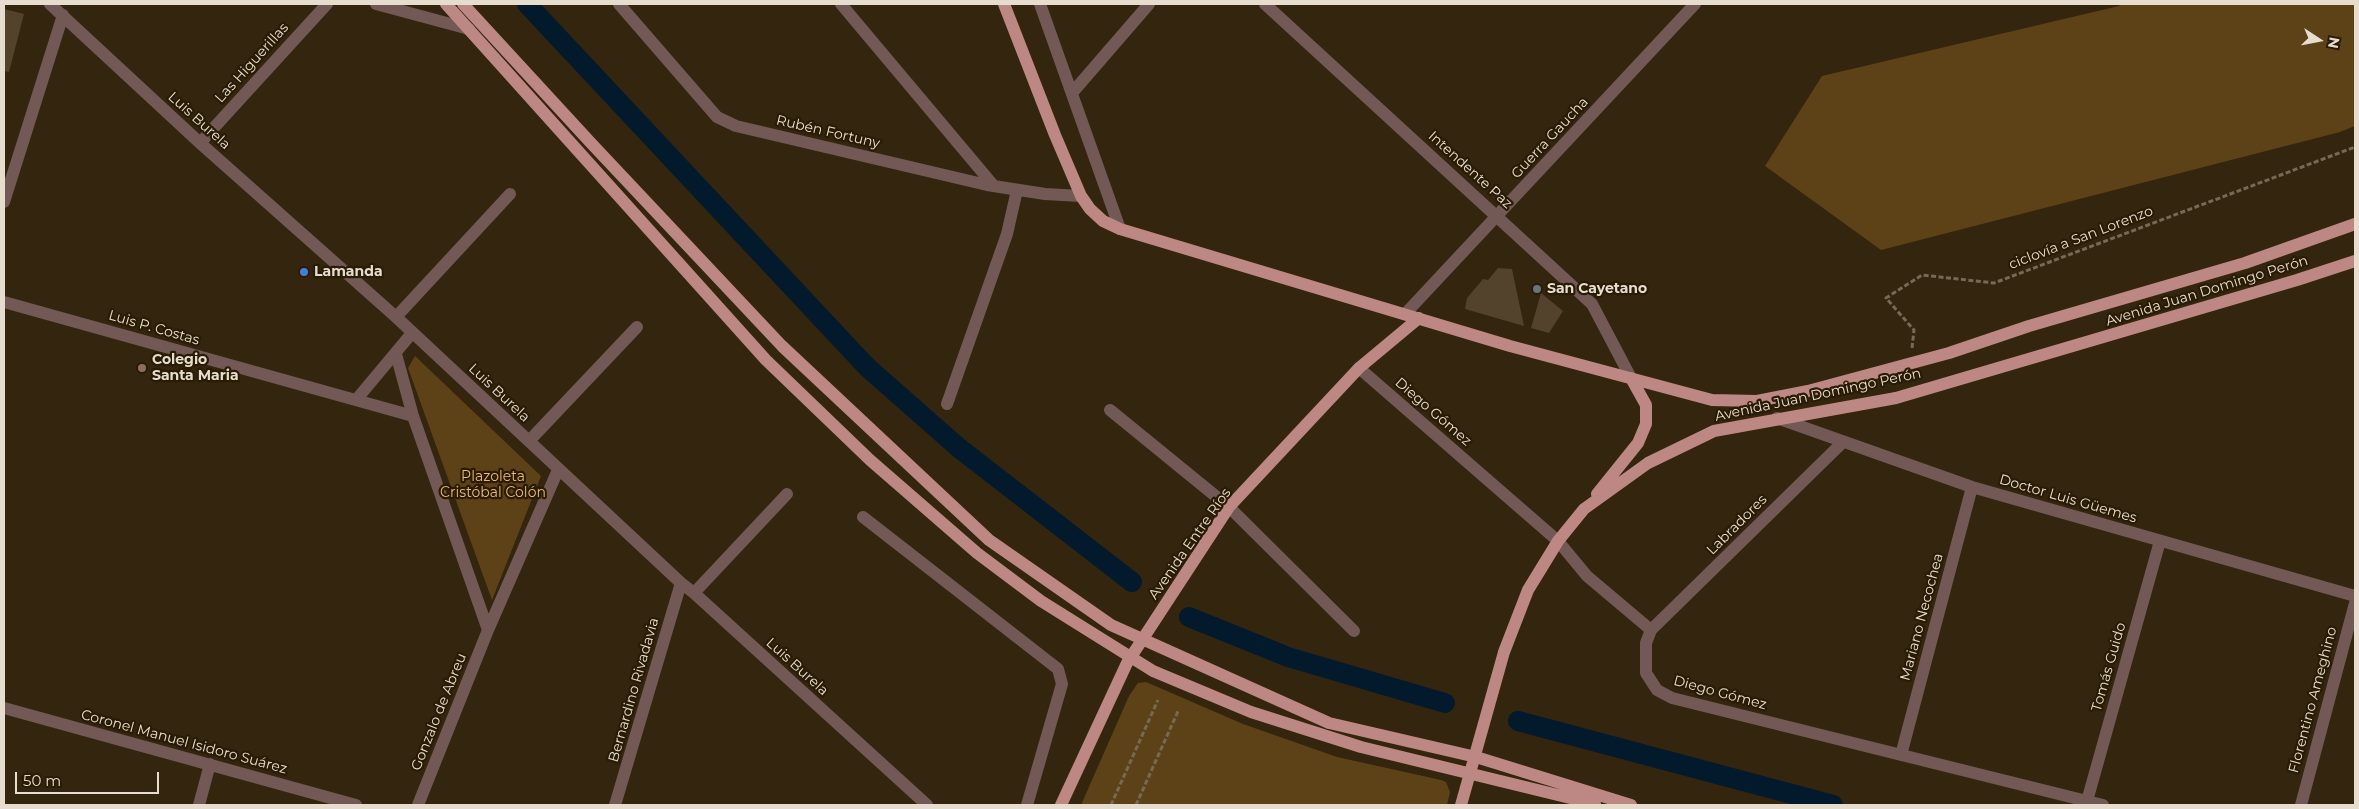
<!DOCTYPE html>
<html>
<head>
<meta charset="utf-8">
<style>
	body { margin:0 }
	#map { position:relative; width:2359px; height:809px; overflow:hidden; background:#34250e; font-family:Montserrat,sans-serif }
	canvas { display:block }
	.frame { position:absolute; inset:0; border:5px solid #e7ddcf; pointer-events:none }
	.north { position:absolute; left:2294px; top:15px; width:50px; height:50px; -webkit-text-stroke:4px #2a1b05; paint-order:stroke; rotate:101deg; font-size:14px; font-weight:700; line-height:20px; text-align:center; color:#e7ddcf }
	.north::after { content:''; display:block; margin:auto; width:18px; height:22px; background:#e7ddcf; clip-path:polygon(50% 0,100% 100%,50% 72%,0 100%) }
	.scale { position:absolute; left:15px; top:772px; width:144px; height:22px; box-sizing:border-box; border:2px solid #e7ddcf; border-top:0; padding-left:6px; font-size:15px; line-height:18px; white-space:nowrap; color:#e7ddcf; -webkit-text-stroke:4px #2a1b05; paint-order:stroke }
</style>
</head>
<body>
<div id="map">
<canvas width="2359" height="809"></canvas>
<div class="frame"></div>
<div class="north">N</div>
<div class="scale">50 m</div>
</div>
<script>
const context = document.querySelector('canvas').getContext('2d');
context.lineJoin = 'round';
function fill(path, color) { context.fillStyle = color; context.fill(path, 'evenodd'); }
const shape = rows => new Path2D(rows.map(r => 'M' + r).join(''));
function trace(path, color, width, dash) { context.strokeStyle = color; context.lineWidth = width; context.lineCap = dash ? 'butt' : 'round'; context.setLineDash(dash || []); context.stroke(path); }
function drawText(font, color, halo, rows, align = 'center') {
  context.font = font + ' Montserrat,sans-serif'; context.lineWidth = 4.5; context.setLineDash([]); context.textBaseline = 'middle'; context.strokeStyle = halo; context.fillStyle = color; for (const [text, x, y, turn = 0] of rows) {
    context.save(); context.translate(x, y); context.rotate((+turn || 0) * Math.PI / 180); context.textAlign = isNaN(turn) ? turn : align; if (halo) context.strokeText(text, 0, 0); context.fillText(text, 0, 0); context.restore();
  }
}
const green = shape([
	[2121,4,2355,4,2355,126,2340,132,1881,250,1765,166,1822,76,2119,6],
	[415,356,541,476,492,600,408,368],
	[1146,682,1243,724,1337,757,1441,780,1446,782,1450,792,1447,805,1081,805,1129,696,1138,683]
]);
const canal = shape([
	[527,4,867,367,959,448,1132,582],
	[1189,617,1288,657,1445,703],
	[1518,721,1833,805]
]);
const building = shape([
	[4,9,24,14,9,72,4,71],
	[1498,268,1512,269,1524,326,1465,309,1467,298,1483,279,1488,280],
	[1541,293,1563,311,1549,333,1531,328]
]);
const path = shape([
	[1912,348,1914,330,1886,298,1922,275,1994,283,2355,147],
	[1111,805,1158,700],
	[1136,805,1179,709]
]);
const minor = shape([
	[50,4,200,143,396,317,681,583,694,593,927,805],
	[376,4,469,29],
	[619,4,717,117,736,126,987,185,1045,194,1081,196],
	[841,4,994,186],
	[1040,4,1120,229],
	[1265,4,1592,304,1631,378],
	[1072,93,1149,4],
	[200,143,327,4],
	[4,202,63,15],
	[4,302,413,416],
	[1405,314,1695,4],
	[396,317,510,194],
	[396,354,413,416,488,630],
	[1359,368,1558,541,1587,576,1651,630],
	[356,400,412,333],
	[947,404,1007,234,1017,190],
	[1110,410,1229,507,1354,631],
	[1777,418,1972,487,2355,596],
	[529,441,637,327],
	[1843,442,1651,630,1646,643,1646,673,1657,690,1672,698,2103,805],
	[863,517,1058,669,1062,684,1027,805],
	[694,593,787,494],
	[4,708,356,805],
	[1901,755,1972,487],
	[2087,801,2160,541],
	[199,805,210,764],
	[418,805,488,630,558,470],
	[615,805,681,583],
	[2301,805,2355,603]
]);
const major = shape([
	[446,4,766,360,870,460,977,553,1041,601,1153,671,1251,712,1361,747,1595,804],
	[463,4,590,142,782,346,989,540,1111,625,1329,723,1476,757,1631,805],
	[1004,4,1055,135,1081,196,1090,209,1103,221,1120,229,1510,346,1712,400,1757,401,1808,391,1949,353,2029,326,2245,263,2355,224],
	[1597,494,1638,443,1646,424,1646,405,1631,378],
	[1061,805,1127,663,1229,507,1359,368,1419,318],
	[1461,805,1504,652,1528,590,1558,541,1584,509,1648,463,1714,431,1896,398,2297,280,2355,261]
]);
const markers = [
	[304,272,5,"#3f7fe0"],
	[1537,289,5,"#6b7280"],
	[142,368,5,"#8d6e63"]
];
const streetNames = [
	["Las Higuerillas",252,63,-48],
	["Luis Burela",199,121,42],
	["Rubén Fortuny",828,132,13],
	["Guerra Gaucha",1550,138,-47],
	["Intendente Paz",1470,170,42],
	["ciclovía a San Lorenzo",2081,238,-21],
	["Avenida Juan Domingo Perón",2207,291,-17],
	["Luis P. Costas",154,328,16],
	["Luis Burela",499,393,43],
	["Avenida Juan Domingo Perón",1818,395,-12],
	["Diego Gómez",1433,412,41],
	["Doctor Luis Güemes",2068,499,16],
	["Labradores",1737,525,-45],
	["Avenida Entre Ríos",1190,544,-55],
	["Mariano Necochea",1922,617,-75],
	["Luis Burela",797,667,42],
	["Tomás Guido",2109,667,-74],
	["Bernardino Rivadavia",634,690,-74],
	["Diego Gómez",1720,693,15],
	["Florentino Ameghino",2313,700,-75],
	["Gonzalo de Abreu",439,712,-68],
	["Coronel Manuel Isidoro Suárez",184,742,15]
];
const poiNames = [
	["Lamanda",314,272],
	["San Cayetano",1547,289],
	["Colegio",152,360],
	["Santa Maria",152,376]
];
const parkNames = [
	["Plazoleta",493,477],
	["Cristóbal Colón",493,493]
];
fill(green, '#5e4217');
trace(canal, '#031a2c', 20);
fill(building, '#53432c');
trace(path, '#766956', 3, [5, 2.5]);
trace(minor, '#725956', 12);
trace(major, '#bd8883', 12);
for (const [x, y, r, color] of markers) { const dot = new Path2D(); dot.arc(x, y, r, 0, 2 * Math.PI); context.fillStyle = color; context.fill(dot); trace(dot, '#2a1b05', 2); }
drawText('14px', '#e7ddcf', '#2a1b05', streetNames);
drawText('bold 14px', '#e7ddcf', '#2a1b05', poiNames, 'left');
drawText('14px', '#ecb972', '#2a1b05', parkNames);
</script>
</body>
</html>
